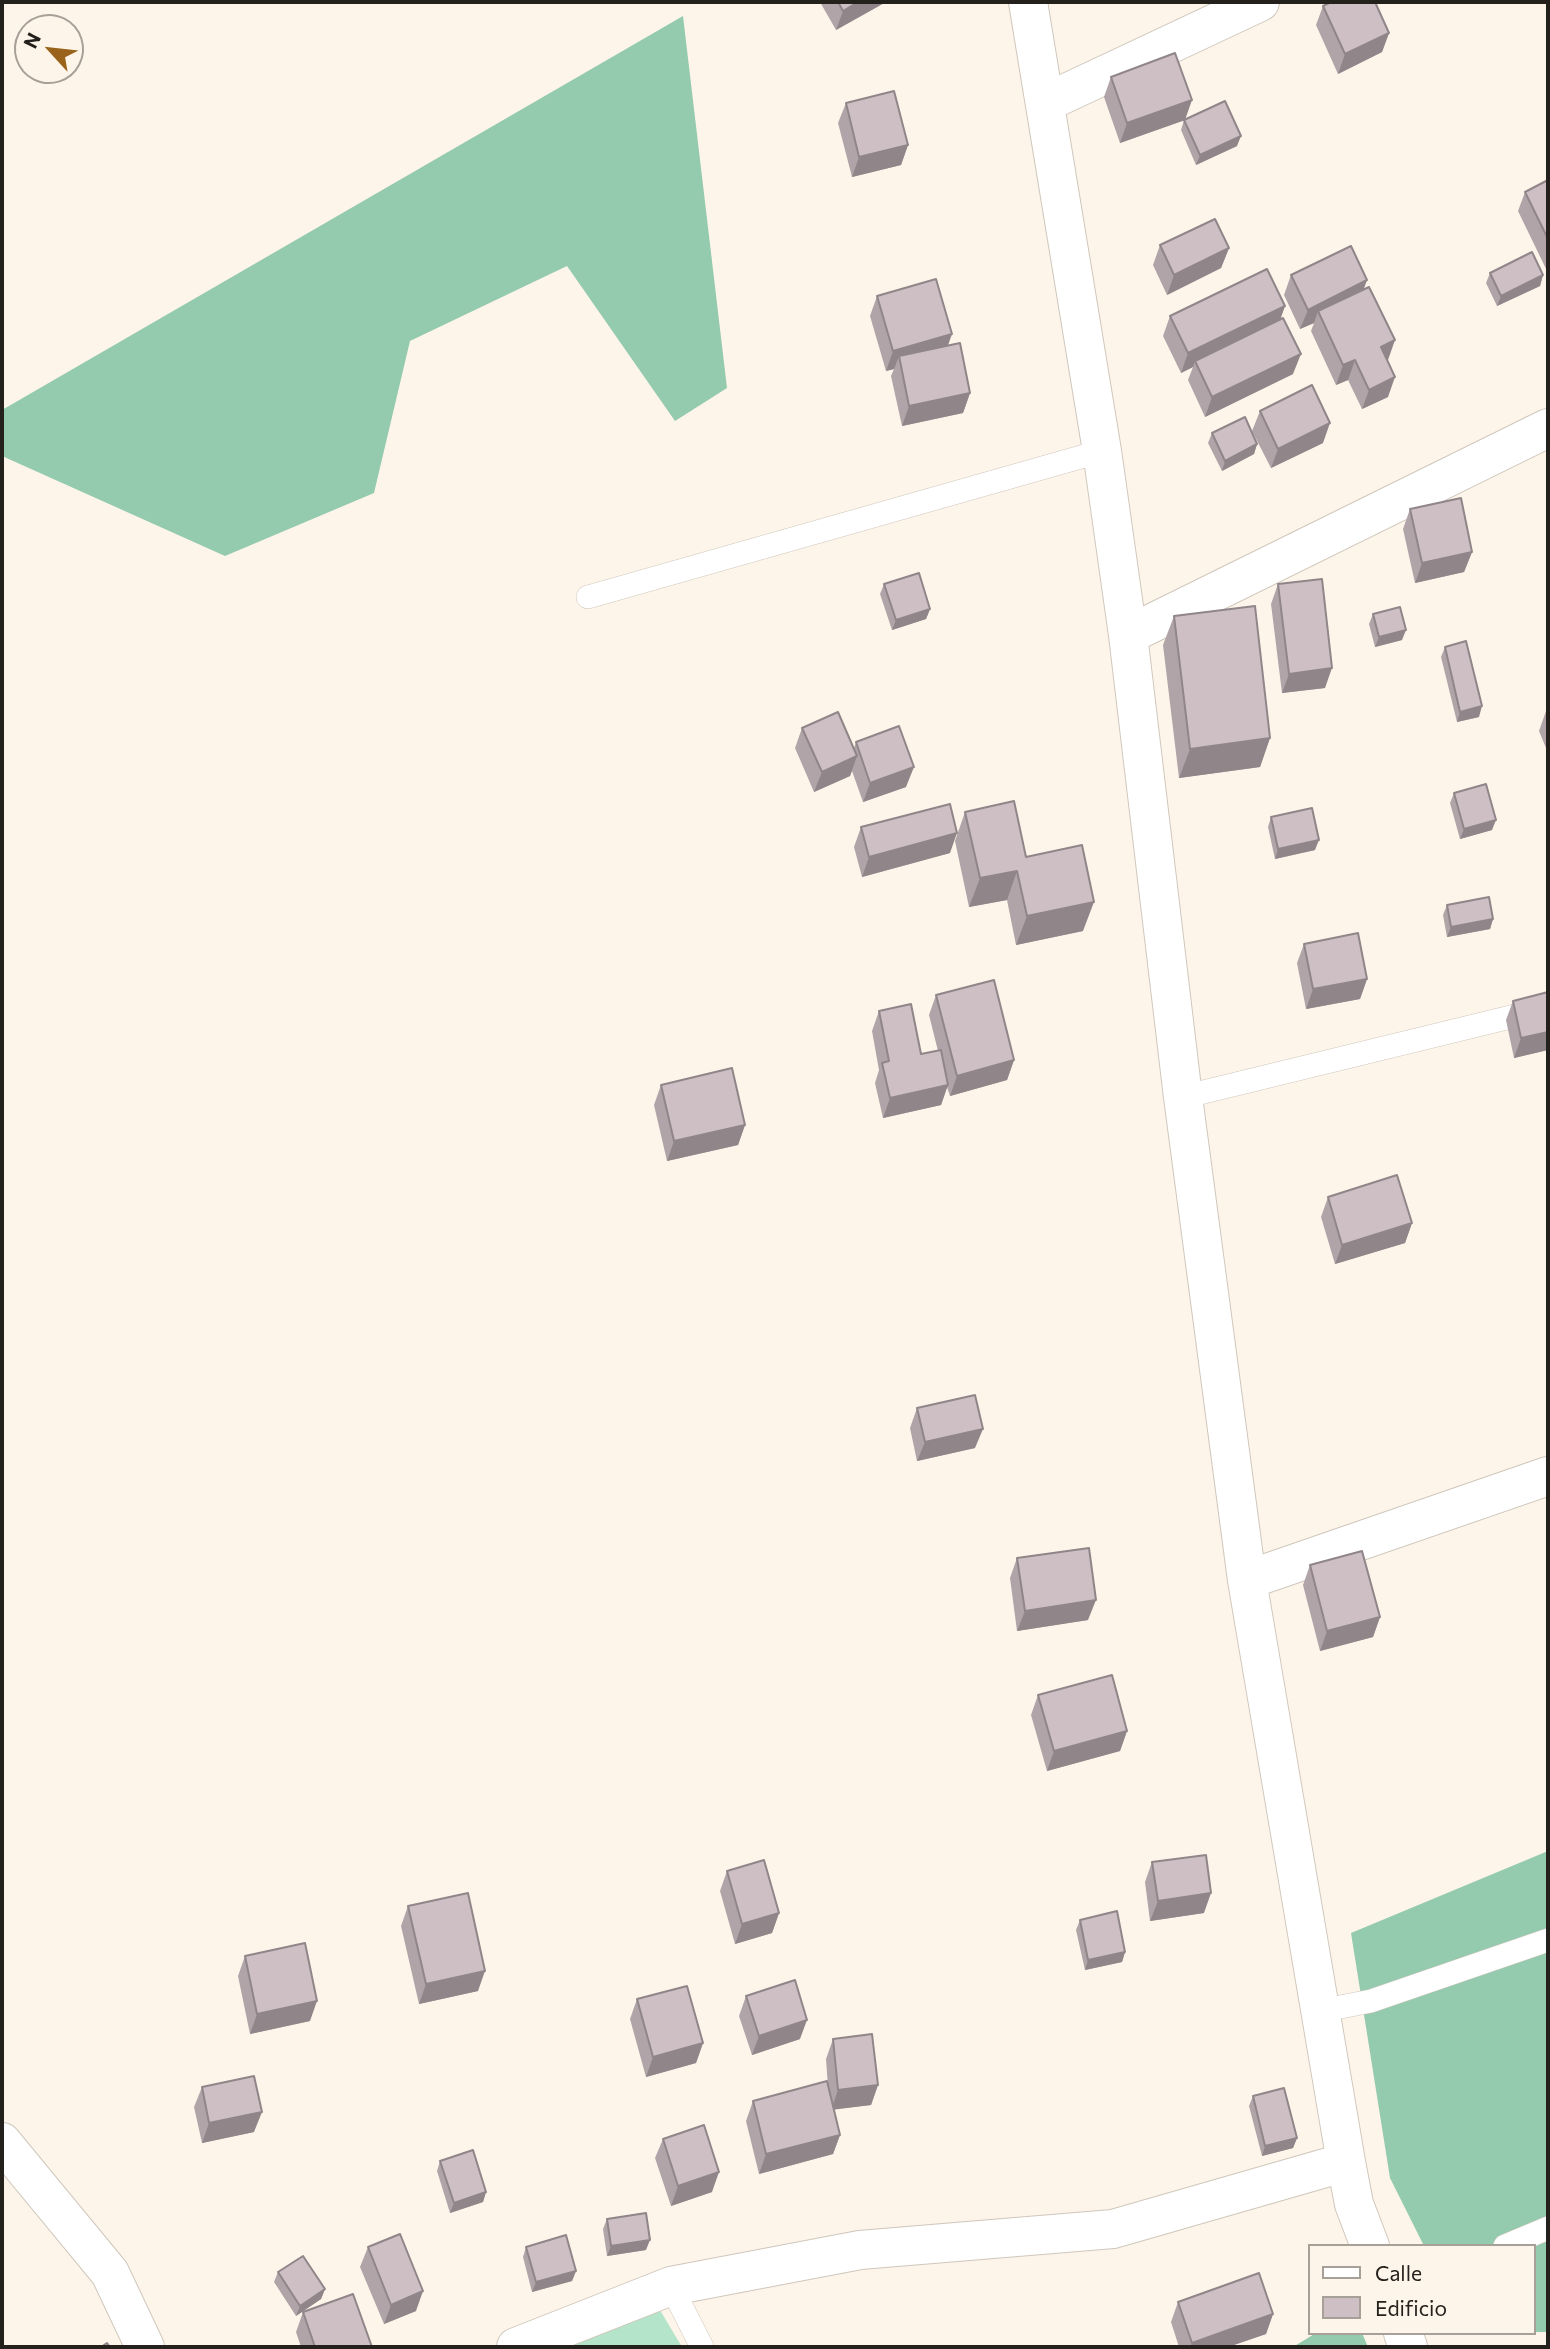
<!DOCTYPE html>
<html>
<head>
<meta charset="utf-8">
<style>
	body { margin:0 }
	#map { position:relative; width:1550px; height:2349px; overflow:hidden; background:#fef5ea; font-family:Commissioner,sans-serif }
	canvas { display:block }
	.frame { position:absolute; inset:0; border:4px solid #24211d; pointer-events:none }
	.legend { position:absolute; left:1308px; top:2244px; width:228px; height:91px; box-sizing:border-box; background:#fef5ea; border:2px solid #a7a098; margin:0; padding:9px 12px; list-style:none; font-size:21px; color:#24211d }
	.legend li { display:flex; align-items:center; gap:14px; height:35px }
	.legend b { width:35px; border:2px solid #a7a098 }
	.north { position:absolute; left:14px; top:14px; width:70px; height:70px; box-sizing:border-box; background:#fef5ea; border:2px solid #a7a098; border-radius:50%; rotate:297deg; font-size:19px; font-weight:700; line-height:28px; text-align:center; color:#24211d }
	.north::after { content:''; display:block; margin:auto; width:24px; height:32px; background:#99631b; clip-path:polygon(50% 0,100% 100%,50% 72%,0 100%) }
</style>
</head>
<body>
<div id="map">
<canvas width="1550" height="2349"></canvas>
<div class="frame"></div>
<ul class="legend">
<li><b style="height:9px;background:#fff"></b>Calle</li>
<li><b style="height:19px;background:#cebfc4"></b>Edificio</li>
</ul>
<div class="north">N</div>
</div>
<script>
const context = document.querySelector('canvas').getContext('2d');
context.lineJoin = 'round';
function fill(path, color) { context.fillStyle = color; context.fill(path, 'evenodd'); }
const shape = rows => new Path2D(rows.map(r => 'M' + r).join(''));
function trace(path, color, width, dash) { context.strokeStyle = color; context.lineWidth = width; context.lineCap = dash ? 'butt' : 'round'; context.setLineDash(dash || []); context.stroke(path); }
const green = shape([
	[657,2305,682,2347,559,2347]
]);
const forest = shape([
	[683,16,727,388,675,421,567,266,410,341,374,493,225,556,2,456,2,410],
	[1548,1851,1548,2332,1534,2332,1534,2246,1424,2246,1390,2178,1351,1933],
	[1316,2333,1362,2333,1368,2347,1293,2347]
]);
const service = shape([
	[588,597,1102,451],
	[1183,1097,1548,1008],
	[1320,2011,1371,2001,1548,1940],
	[1505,2246,1548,2228],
	[671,2286,702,2347]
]);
const minor = shape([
	[1028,2,1102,451,1128,635,1183,1097,1247,1580,1346,2162,1354,2204,1370,2246],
	[1045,103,1260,2],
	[1128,635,1548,428],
	[1247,1580,1548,1476],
	[2,2142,110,2273,145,2347],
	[1403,2333,1408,2347],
	[516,2347,671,2286,860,2250,1113,2229,1346,2162]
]);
const wall = shape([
	[820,2,886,2,836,30],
	[1323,6,1389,33,1382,52,1338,74,1316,25],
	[1111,77,1185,120,1120,143,1104,97],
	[846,103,908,145,901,165,852,177,838,123],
	[1184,120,1237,146,1196,165,1181,130],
	[1548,180,1548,273,1518,211,1525,192],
	[1160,245,1229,248,1221,268,1167,295,1153,265],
	[1490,273,1543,275,1540,286,1497,306,1486,283],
	[1291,275,1364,289,1388,360,1388,397,1362,409,1348,380,1336,385,1311,331,1314,323,1300,329,1284,295],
	[877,296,947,346,970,393,963,413,902,426,891,376,894,369,886,371,870,316],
	[1285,306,1280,319,1293,374,1205,417,1188,380,1193,367,1181,373,1163,336,1170,316],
	[1260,411,1323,443,1271,468,1252,431],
	[1212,433,1257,444,1254,454,1222,471,1208,443],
	[1410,509,1472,552,1464,572,1415,583,1403,529],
	[884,584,930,609,926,619,892,630,880,594],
	[1278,584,1325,688,1282,693,1271,604],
	[1373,614,1402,640,1375,647,1369,624],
	[1174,616,1270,738,1260,767,1179,778,1163,645],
	[1445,647,1479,717,1457,722,1441,657],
	[1548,710,1548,753,1539,731,1546,711],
	[802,728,854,748,856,742,906,787,863,802,852,771,850,776,814,792,795,748],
	[1454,793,1492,830,1460,839,1450,803],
	[965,812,1026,857,1083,931,1016,945,1007,900,969,907,955,841],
	[1271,817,1315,850,1275,859,1268,827],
	[861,827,950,853,862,877,854,847],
	[1447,905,1493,919,1490,929,1447,937,1443,915],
	[1304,944,1367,979,1360,999,1306,1009,1297,963],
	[1548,992,1548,1050,1514,1058,1506,1020,1513,1001],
	[936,995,1014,1060,1007,1080,950,1096,947,1087,941,1105,883,1118,875,1083,879,1070,872,1031,879,1011,921,1054,938,1051,929,1015],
	[661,1085,745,1125,738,1145,667,1161,654,1105],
	[1328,1197,1412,1223,1405,1243,1335,1264,1321,1217],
	[917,1408,975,1448,917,1461,910,1428],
	[1017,1558,1088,1620,1017,1631,1010,1578],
	[1310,1565,1380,1617,1373,1637,1320,1651,1303,1585],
	[1038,1695,1127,1731,1120,1751,1047,1771,1031,1715],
	[1152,1862,1204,1913,1150,1921,1145,1882],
	[727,1871,779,1913,772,1933,735,1944,720,1891],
	[408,1906,478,1991,419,2004,401,1926],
	[1080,1920,1125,1952,1122,1962,1085,1970,1076,1930],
	[245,1956,310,2021,250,2034,238,1976],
	[746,1996,800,2039,752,2055,739,2016],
	[637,1999,703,2043,696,2063,646,2077,630,2019],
	[833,2039,878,2085,871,2105,834,2109,840,2135,833,2154,759,2174,746,2121,753,2101,828,2087,826,2059],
	[202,2087,254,2132,202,2143,194,2107],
	[1253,2096,1297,2138,1293,2148,1262,2156,1249,2106],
	[663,2139,712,2192,671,2206,655,2158],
	[440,2161,486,2192,483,2202,450,2213,437,2171],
	[607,2219,646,2250,607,2256,603,2229],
	[368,2247,416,2311,384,2324,360,2267],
	[526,2247,576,2271,572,2281,532,2292,523,2257],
	[278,2272,325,2289,321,2299,296,2316,274,2282],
	[1178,2302,1273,2314,1266,2334,1228,2347,1179,2347,1171,2322],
	[303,2312,372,2347,301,2347,296,2332]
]);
const shadedWall = shape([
	[858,2,886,2,836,30,843,11],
	[1389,33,1382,52,1338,74,1345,54],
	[1192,100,1185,120,1120,143,1127,123],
	[1241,136,1237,146,1196,165,1200,155],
	[908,145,901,165,852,177,859,157],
	[1229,248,1221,268,1167,295,1174,275],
	[1543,275,1540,286,1497,306,1501,296],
	[1367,280,1360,300,1318,311,1314,323,1300,329,1308,310],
	[1285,306,1278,326,1195,361,1193,367,1181,373,1188,353],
	[952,334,945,354,899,356,894,369,886,371,893,351],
	[1395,340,1388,360,1374,367,1381,347],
	[1301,354,1293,374,1205,417,1212,397],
	[1355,360,1348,380,1336,385,1343,365],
	[1395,377,1388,397,1362,409,1369,390],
	[970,393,963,413,902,426,909,406],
	[1330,423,1323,443,1271,468,1278,449],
	[1257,444,1254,454,1222,471,1225,461],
	[1472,552,1464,572,1415,583,1422,563],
	[930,609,926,619,892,630,896,620],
	[1406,630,1402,640,1375,647,1379,637],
	[1332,668,1325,688,1282,693,1289,674],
	[1482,706,1479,717,1457,722,1460,712],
	[1270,738,1260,767,1179,778,1190,749],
	[857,756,850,776,814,792,822,772],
	[914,767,906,787,863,802,870,783],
	[1496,820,1492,830,1460,839,1464,829],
	[957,833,950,853,862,877,869,857],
	[1319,840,1315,850,1275,859,1278,849],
	[1017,871,1007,900,969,907,980,878],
	[1094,902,1083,931,1016,945,1027,916],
	[1493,919,1490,929,1447,937,1451,927],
	[1367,979,1360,999,1306,1009,1313,989],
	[1548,1032,1548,1050,1514,1058,1521,1038],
	[1014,1060,1007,1080,950,1096,957,1076],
	[948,1085,941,1105,883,1118,890,1098],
	[745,1125,738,1145,667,1161,674,1141],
	[1412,1223,1405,1243,1335,1264,1342,1245],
	[983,1429,975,1448,917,1461,925,1442],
	[1096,1600,1088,1620,1017,1631,1025,1611],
	[1380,1617,1373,1637,1320,1651,1327,1631],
	[1127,1731,1120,1751,1047,1771,1054,1751],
	[1211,1893,1204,1913,1150,1921,1158,1901],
	[779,1913,772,1933,735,1944,742,1924],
	[1125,1952,1122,1962,1085,1970,1088,1960],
	[485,1971,478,1991,419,2004,426,1984],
	[317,2001,310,2021,250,2034,257,2014],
	[807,2020,800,2039,752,2055,759,2036],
	[703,2043,696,2063,646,2077,653,2057],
	[878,2085,871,2105,831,2110,838,2090],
	[262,2112,254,2132,202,2143,209,2123],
	[840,2135,833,2154,759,2174,766,2154],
	[1297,2138,1293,2148,1262,2156,1265,2146],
	[719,2172,712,2192,671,2206,678,2186],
	[486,2192,483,2202,450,2213,454,2203],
	[650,2240,646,2250,607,2256,611,2246],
	[576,2271,572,2281,532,2292,536,2282],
	[325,2289,321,2299,296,2316,300,2306],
	[423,2291,416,2311,384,2324,391,2305],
	[1273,2314,1266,2334,1228,2347,1190,2347,1192,2343]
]);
const building = shape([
	[838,2,858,2,843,11,838,2],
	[1331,2,1375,2,1389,33,1345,54,1323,6,1331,2],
	[1175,53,1192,100,1127,123,1111,77,1175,53],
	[894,91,908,145,859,157,846,103,894,91],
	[1225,101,1241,136,1200,155,1184,120,1225,101],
	[1548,180,1548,239,1525,192,1548,180],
	[1215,219,1229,248,1174,275,1160,245,1215,219],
	[1351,246,1367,280,1308,310,1291,275,1351,246],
	[1532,252,1543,275,1501,296,1490,273,1532,252],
	[1267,269,1285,306,1188,353,1170,316,1267,269],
	[936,279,952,334,893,351,877,296,936,279],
	[1369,287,1395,340,1381,347,1395,377,1369,390,1355,360,1343,365,1318,311,1369,287],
	[1283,318,1301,354,1212,397,1195,361,1283,318],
	[960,343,970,393,909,406,899,356,960,343],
	[1312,385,1330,423,1278,449,1260,411,1312,385],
	[1245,417,1257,444,1225,461,1212,433,1245,417],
	[1461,498,1472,552,1422,563,1410,509,1461,498],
	[919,573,930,609,896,620,884,584,919,573],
	[1322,579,1332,668,1289,674,1278,584,1322,579],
	[1255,606,1270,738,1190,749,1174,616,1255,606],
	[1400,607,1406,630,1379,637,1373,614,1400,607],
	[1466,641,1482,706,1460,712,1445,647,1466,641],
	[838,712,857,756,822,772,802,728,838,712],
	[899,726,914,767,870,783,856,742,899,726],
	[1486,784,1496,820,1464,829,1454,793,1486,784],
	[1014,801,1026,857,1082,845,1094,902,1027,916,1017,871,980,878,965,812,1014,801],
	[950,804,957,833,869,857,861,827,950,804],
	[1312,808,1319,840,1278,849,1271,817,1312,808],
	[1489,897,1493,919,1451,927,1447,905,1489,897],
	[1358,933,1367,979,1313,989,1304,944,1358,933],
	[994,980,1014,1060,957,1076,936,995,994,980],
	[1548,992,1548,1032,1521,1038,1513,1001,1548,992],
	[911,1004,921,1054,941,1050,948,1085,890,1098,882,1063,889,1061,879,1011,911,1004],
	[732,1068,745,1125,674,1141,661,1085,732,1068],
	[1397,1175,1412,1223,1342,1245,1328,1197,1397,1175],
	[975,1395,983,1429,925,1442,917,1408,975,1395],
	[1089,1548,1096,1600,1025,1611,1017,1558,1089,1548],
	[1362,1551,1380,1617,1327,1631,1310,1565,1362,1551],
	[1112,1675,1127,1731,1054,1751,1038,1695,1112,1675],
	[1206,1855,1211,1893,1158,1901,1152,1862,1206,1855],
	[764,1860,779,1913,742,1924,727,1871,764,1860],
	[468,1893,485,1971,426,1984,408,1906,468,1893],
	[1117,1911,1125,1952,1088,1960,1080,1920,1117,1911],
	[305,1943,317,2001,257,2014,245,1956,305,1943],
	[795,1980,807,2020,759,2036,746,1996,795,1980],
	[687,1986,703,2043,653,2057,637,1999,687,1986],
	[872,2034,878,2085,838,2090,833,2039,872,2034],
	[254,2076,262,2112,209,2123,202,2087,254,2076],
	[827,2081,840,2135,766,2154,753,2101,827,2081],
	[1284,2088,1297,2138,1265,2146,1253,2096,1284,2088],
	[704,2125,719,2172,678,2186,663,2139,704,2125],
	[473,2150,486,2192,454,2203,440,2161,473,2150],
	[646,2213,650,2240,611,2246,607,2219,646,2213],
	[400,2234,423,2291,391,2305,368,2247,400,2234],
	[566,2235,576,2271,536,2282,526,2247,566,2235],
	[303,2256,325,2289,300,2306,278,2272,303,2256],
	[1259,2273,1273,2314,1192,2343,1178,2302,1259,2273],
	[353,2294,372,2347,315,2347,303,2312,353,2294],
	[107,2343,110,2347,101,2347,107,2343]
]);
fill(green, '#b4e5cb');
fill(forest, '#94caae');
trace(service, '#cfc7bc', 24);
trace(minor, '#cfc7bc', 40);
trace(service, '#fff', 23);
trace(minor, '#fff', 38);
fill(wall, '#b1a4a9');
fill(shadedWall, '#908689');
fill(building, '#cebfc4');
trace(building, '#908689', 2);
</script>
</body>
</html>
